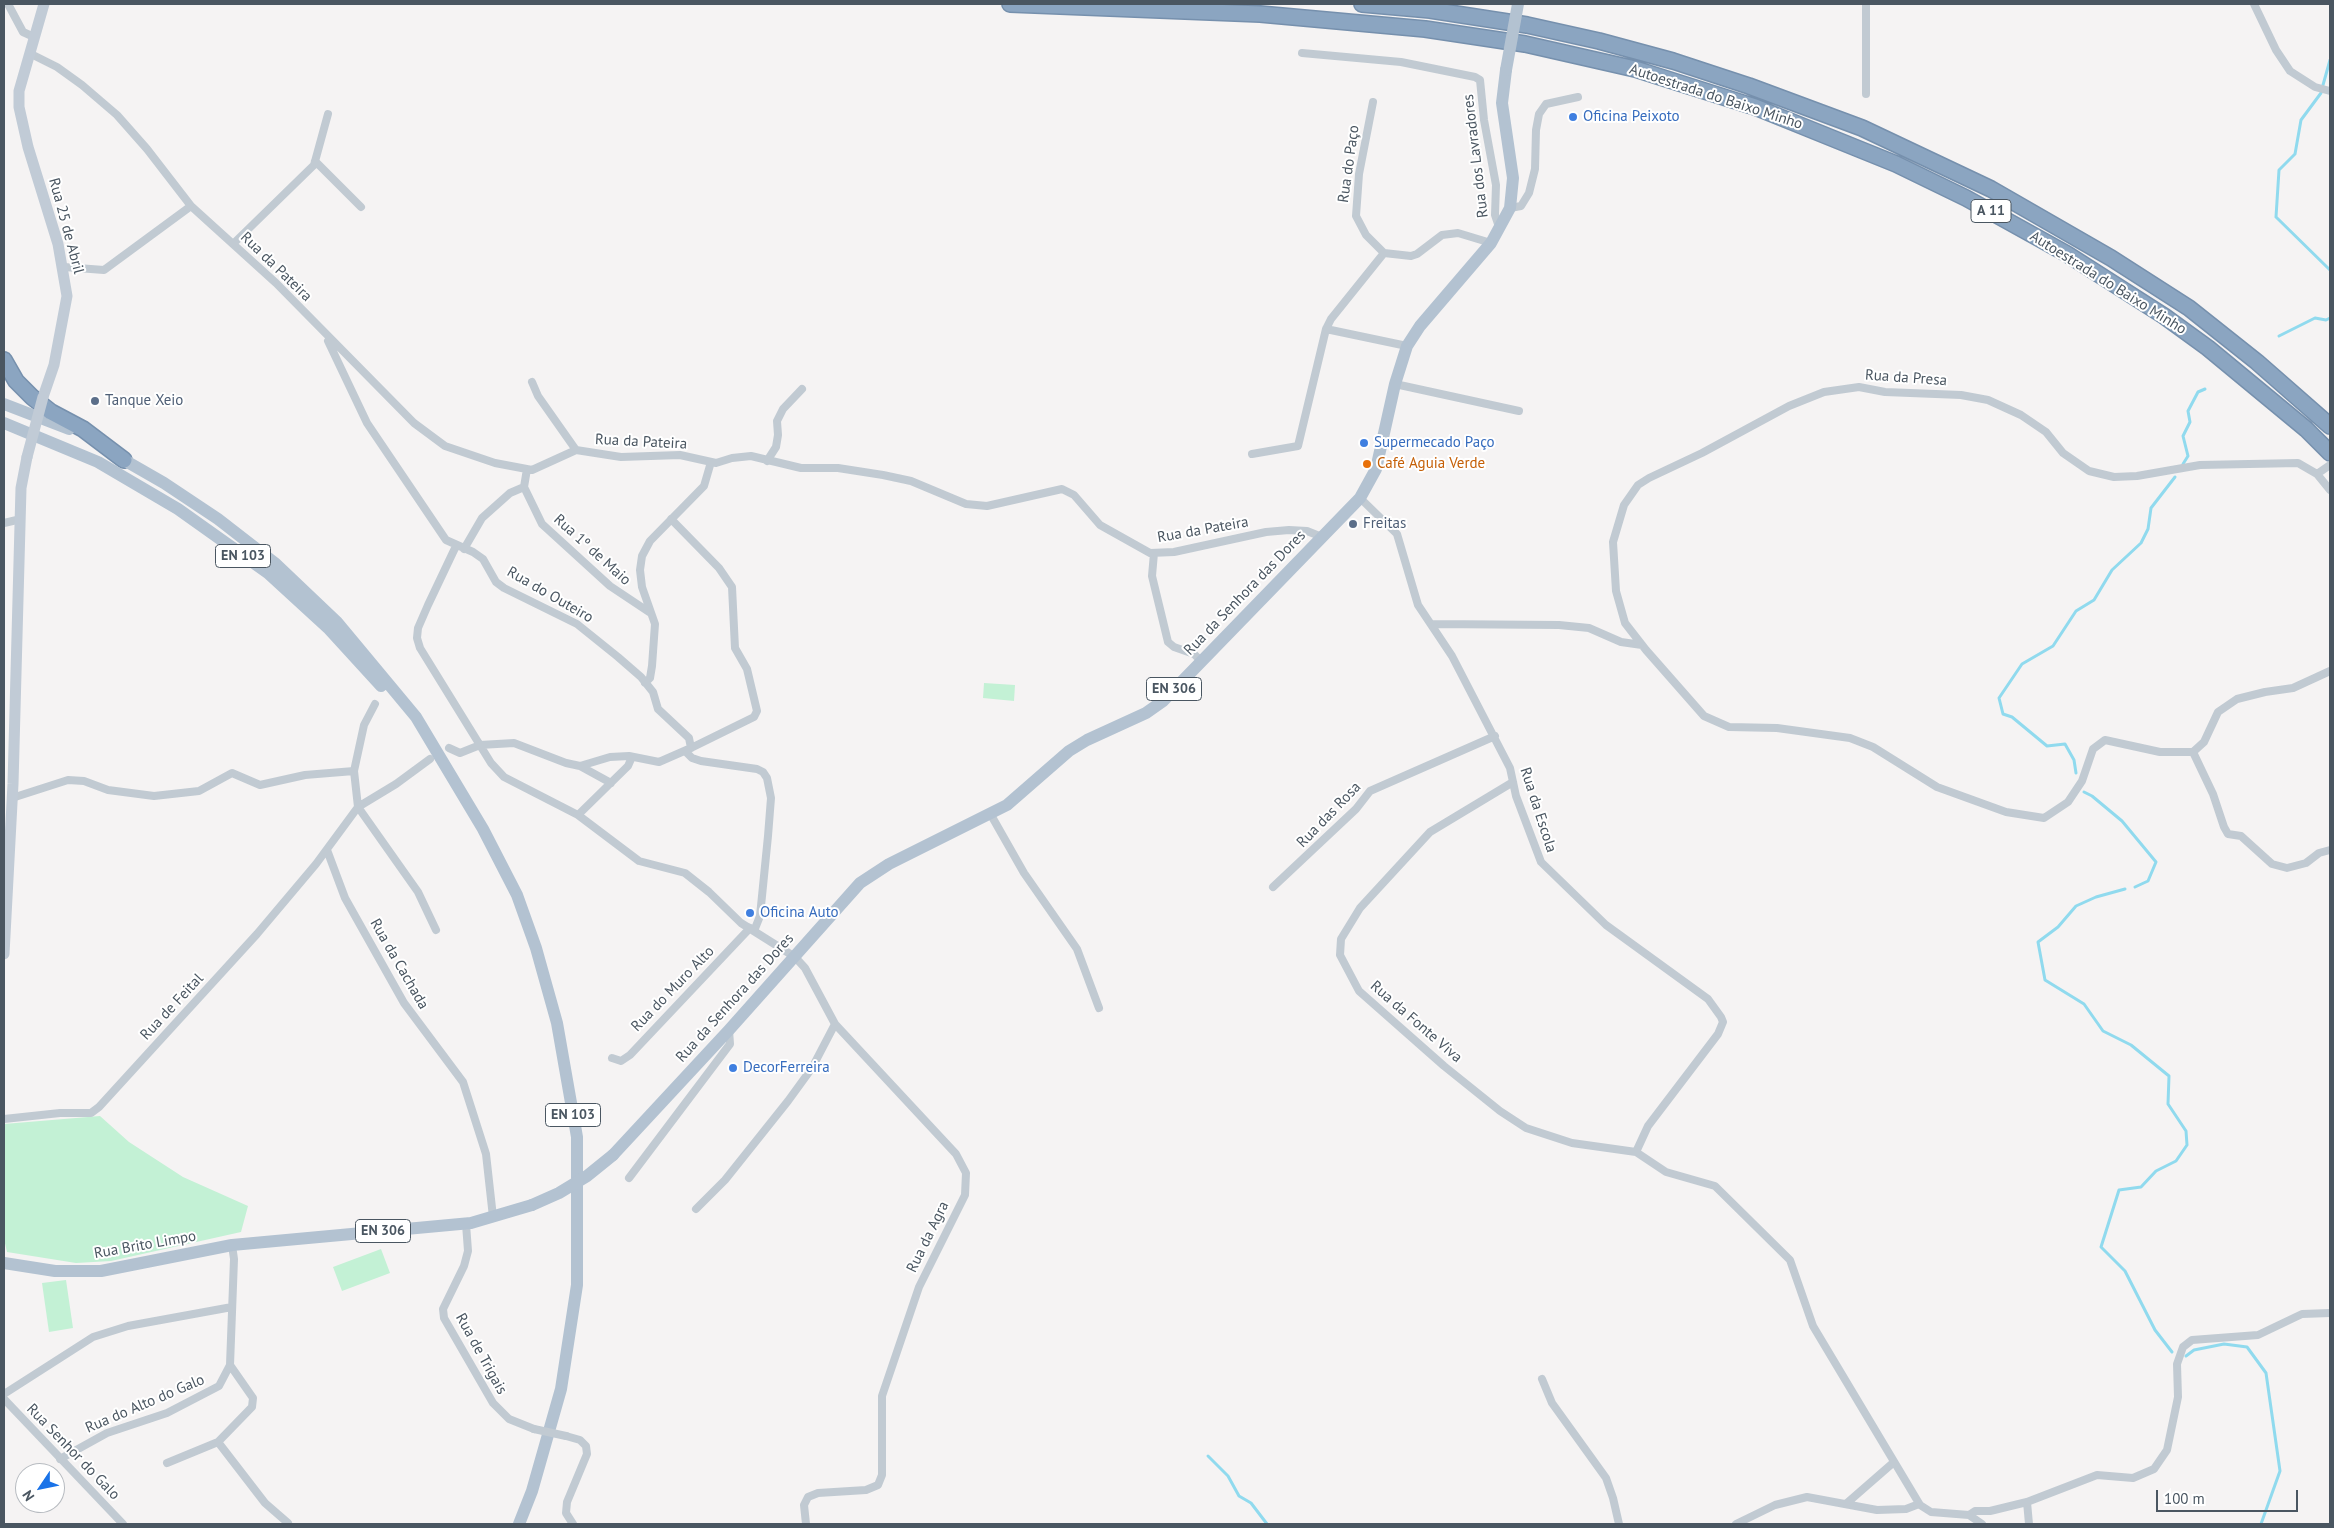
<!DOCTYPE html>
<html>
<head>
<meta charset="utf-8">
<style>
	body { margin:0 }
	#map { position:relative; width:2334px; height:1528px; overflow:hidden; background:#f5f3f3; font-family:"PT Sans",sans-serif }
	canvas { display:block }
	.frame { position:absolute; inset:0; border:5px solid #4a5661; pointer-events:none }
	.north { position:absolute; left:15px; top:1463px; width:50px; height:50px; box-sizing:border-box; background:#fff; border:1px solid #b7bbc0; border-radius:50%; rotate:236deg; font-size:14px; font-weight:700; line-height:20px; text-align:center; color:#4a5661 }
	.north::after { content:''; display:block; margin:auto; width:18px; height:22px; background:#1a73e8; clip-path:polygon(50% 0,100% 100%,50% 72%,0 100%) }
	.scale { position:absolute; left:2156px; top:1490px; width:142px; height:22px; box-sizing:border-box; border:2px solid #4a5661; border-top:0; padding-left:6px; font-size:15px; line-height:18px; white-space:nowrap; color:#4a5661; -webkit-text-stroke:4px #fff; paint-order:stroke }
</style>
</head>
<body>
<div id="map">
<canvas width="2334" height="1528"></canvas>
<div class="frame"></div>
<div class="north">N</div>
<div class="scale">100 m</div>
</div>
<script>
const context = document.querySelector('canvas').getContext('2d');
context.lineJoin = 'round';
function fill(path, color) { context.fillStyle = color; context.fill(path, 'evenodd'); }
const shape = rows => new Path2D(rows.map(r => 'M' + r).join(''));
function trace(path, color, width, dash) { context.strokeStyle = color; context.lineWidth = width; context.lineCap = dash ? 'butt' : 'round'; context.setLineDash(dash || []); context.stroke(path); }
function drawText(font, color, halo, rows, align = 'center') {
  context.font = font + ' "PT Sans",sans-serif'; context.lineWidth = 4; context.setLineDash([]); context.textBaseline = 'middle'; context.strokeStyle = halo; context.fillStyle = color; for (const [text, x, y, turn = 0] of rows) {
    context.save(); context.translate(x, y); context.rotate((+turn || 0) * Math.PI / 180); context.textAlign = isNaN(turn) ? turn : align; if (halo) context.strokeText(text, 0, 0); context.fillText(text, 0, 0); context.restore();
  }
}
const green = shape([
	[984,683,1015,685,1014,701,983,698],
	[100,1116,129,1142,183,1177,248,1206,241,1232,111,1261,76,1263,7,1252,4,1239,4,1124],
	[381,1249,390,1273,342,1291,333,1267],
	[66,1280,73,1328,49,1332,42,1283]
]);
const stream = shape([
	[2323,85,2330,60],
	[2321,93,2301,120,2295,154,2279,170,2276,217,2330,270],
	[2279,336,2315,318,2326,320,2330,318],
	[2183,464,2188,456,2183,436,2190,422,2188,411,2198,392,2205,389],
	[2076,773,2074,760,2065,744,2047,746,2012,717,2003,714,1999,698,2022,664,2053,646,2076,611,2094,600,2112,570,2141,543,2148,529,2151,508,2175,477],
	[2084,792,2092,796,2122,821,2156,862,2148,881,2135,887],
	[2125,889,2096,897,2076,906,2058,927,2038,942,2045,980,2084,1004,2103,1031,2131,1045,2169,1076,2168,1104,2186,1131,2187,1145,2176,1161,2156,1171,2141,1187,2119,1190,2101,1247,2125,1271,2155,1330,2172,1352],
	[2186,1356,2194,1350,2224,1344,2247,1347,2266,1373,2280,1471,2261,1524],
	[1208,1456,1228,1476,1239,1496,1251,1503,1267,1524]
]);
const street = shape([
	[8,4,23,32,34,37],
	[1866,4,1866,94],
	[2254,4,2276,50,2290,71,2315,87,2330,91],
	[29,53,57,67,82,85,117,115,147,149,191,206,276,283,414,423,445,446,495,463,532,470,576,450,621,457,680,455,716,463,732,458,751,456,801,468,838,468,883,475,911,481,966,504,987,506,1062,489,1074,495,1100,525,1150,553,1174,552,1266,532,1289,530,1307,531,1322,537],
	[1302,53,1401,62,1475,77,1480,80,1484,120,1496,185,1495,215,1499,227],
	[1373,102,1359,174,1356,216,1366,235,1384,253,1411,256,1417,254,1442,235,1458,233,1491,243],
	[315,161,361,207],
	[1510,208,1521,206,1529,193,1535,169,1536,130,1539,114,1546,104,1578,97],
	[233,244,314,165,328,114],
	[64,267,104,270,191,206],
	[1326,329,1407,346],
	[328,341,367,423,446,540,473,552,483,559,496,582,504,588,577,624,618,657,641,677,653,692,658,709,689,738,691,748],
	[532,382,538,396,576,450],
	[1395,384,1519,411],
	[1252,454,1298,446,1326,329,1331,319,1384,253],
	[767,461,776,447,778,435,777,421,783,409,802,389],
	[527,469,524,487,542,524,610,586,649,612],
	[2317,474,2330,465],
	[2330,490,2317,474,2298,463,2200,465,2137,476,2114,477,2089,471,2063,453,2046,432,2021,415,1988,400,1961,395,1885,392,1859,387,1824,392,1789,406,1702,453,1649,478,1638,485,1624,505,1613,542,1616,591,1625,623,1646,650,1704,716,1729,727,1777,728,1850,738,1873,747,1937,787,2006,812,2044,818,2068,802,2082,781,2093,749,2105,740,2160,752,2193,752,2204,742,2218,712,2237,699,2265,692,2293,688,2330,671],
	[1360,498,1397,534,1418,605,1452,656,1510,768,1516,796,1541,862,1606,925,1708,999,1721,1017,1723,1022,1718,1034,1648,1126,1636,1152],
	[4,523,21,519],
	[456,546,428,605,418,628,417,638,420,648,491,763,504,777,578,815,639,861,685,873,709,892,741,923,795,957,805,968,835,1024,956,1154,966,1173,965,1195,919,1287,882,1396,882,1475,878,1485,866,1490,818,1493,808,1497,804,1505,806,1524],
	[464,549,482,518,510,493,524,487],
	[1154,553,1152,576,1168,642,1174,647,1194,654,1201,661],
	[1432,624,1559,625,1589,628,1621,642,1642,645],
	[645,683,650,678,652,666,655,624,642,587,640,570,642,556,650,541,704,486,711,462],
	[375,704,364,725,354,771,358,807,418,892,436,930],
	[449,748,460,753,480,745,514,743,566,763,580,766,610,757,629,756,659,762,691,748,754,717,757,711,747,669,735,648,732,587,719,568,671,519],
	[685,751,692,758,701,761,757,769,763,772,767,778,771,798,768,836,760,916,754,931],
	[2193,752,2213,794,2224,827,2228,834,2241,836,2272,864,2287,868,2306,863,2319,853,2330,850],
	[580,766,611,783],
	[1513,782,1430,832,1360,908,1341,939,1340,955,1359,991,1444,1066,1500,1111,1526,1128,1572,1143,1636,1152,1666,1172,1715,1186,1790,1260,1813,1326,1920,1505,1931,1512,1969,1515,1982,1524],
	[12,798,68,780,84,781,108,790,154,796,199,791,232,773,260,785,305,775,354,771],
	[578,815,628,766,632,757],
	[991,815,1024,873,1077,949,1099,1008],
	[327,850,345,898,404,1003,463,1082,486,1154,493,1217],
	[1273,887,1356,809,1370,791,1495,736],
	[612,1058,621,1061,630,1055,750,928],
	[4,1119,60,1113,91,1113,99,1107,257,934,316,864,358,807,396,784,430,759],
	[629,1178,730,1044,729,1030],
	[696,1209,725,1180,788,1101,812,1068,835,1024],
	[466,1224,468,1251,464,1266,443,1309,444,1318,493,1403,509,1419,534,1429],
	[1542,1379,1552,1403,1606,1478,1613,1498,1619,1524],
	[4,1394,93,1337,128,1326,232,1307],
	[4,1399,123,1524],
	[566,1436,580,1440,586,1446,587,1454,567,1502,566,1513,573,1524],
	[218,1442,265,1503,288,1523],
	[60,1459,107,1433,167,1413,219,1386,230,1365,234,1259,232,1245],
	[167,1463,218,1442,252,1407,253,1398,230,1365],
	[2027,1502,2029,1524],
	[1847,1503,1894,1462],
	[1969,1515,1975,1511,1990,1511,2027,1502,2097,1475,2133,1478,2154,1469,2167,1450,2178,1397,2177,1364,2183,1347,2192,1340,2258,1335,2302,1314,2330,1313],
	[1736,1524,1775,1505,1807,1497,1877,1510,1906,1509,1919,1504]
]);
const secondary = shape([
	[43,397,54,365,67,296,58,244,28,147,19,107,19,91,44,4],
	[4,954,13,784,21,488,27,457]
]);
const primary = shape([
	[4,404,69,429],
	[4,423,98,462,178,509,268,573,328,628,381,686],
	[117,456,164,483,218,519,276,564,337,622,416,717,483,829,517,895,536,948,557,1023,577,1137,577,1285,561,1389,532,1491,519,1524],
	[613,1155,729,1030,860,883,889,864,1007,805,1069,751,1087,740,1146,713,1163,701,1360,498,1376,469,1395,384,1407,346,1420,326,1491,243,1510,208,1513,178,1502,103,1506,70],
	[4,1263,55,1271,101,1271,232,1245,471,1223,532,1205]
]);
const highway = shape([
	[1010,4,1260,14,1425,29,1525,44,1635,69,1755,107,1896,164,1966,198,2067,254,2164,316,2208,348,2306,429,2330,453],
	[1362,4,1430,10,1527,25,1599,41,1673,61,1749,86,1862,128,1991,189,2111,258,2189,308,2257,362,2330,426],
	[4,360,16,381,32,397,51,412,83,429,124,460]
]);
const streetBridge = shape([
	[534,1429,566,1436]
]);
const secondaryBridge = shape([
	[27,457,43,397]
]);
const primaryBridge = shape([
	[1506,70,1518,4],
	[532,1205,559,1193,587,1176,613,1155]
]);
const markers = [
	[1573,117,5,"#3f7fe0"],
	[95,401,5,"#5c6f8a"],
	[1364,443,5,"#3f7fe0"],
	[1367,464,5,"#e8710a"],
	[1353,524,5,"#5c6f8a"],
	[750,913,5,"#3f7fe0"],
	[733,1068,5,"#3f7fe0"]
];
const shields = [
	[1991,211,40],
	[243,556,55],
	[1174,689,55],
	[573,1115,55],
	[383,1231,55]
];
const shieldNames = [
	["A 11",1991,211],
	["EN 103",243,556],
	["EN 306",1174,689],
	["EN 103",573,1115],
	["EN 306",383,1231]
];
const streetNames = [
	["Autoestrada do Baixo Minho",1716,97,18],
	["Rua dos Lavradores",1476,156,-97],
	["Rua do Paço",1349,164,-82],
	["Rua 25 de Abril",66,226,75],
	["Rua da Pateira",276,267,44],
	["Autoestrada do Baixo Minho",2108,283,32],
	["Rua da Presa",1906,378,4],
	["Rua da Pateira",641,442,3],
	["Rua da Pateira",1203,530,-10],
	["Rua 1º de Maio",592,550,42],
	["Rua da Senhora das Dores",1245,593,-46],
	["Rua do Outeiro",550,595,30],
	["Rua da Escola",1538,810,72],
	["Rua das Rosa",1329,815,-46],
	["Rua da Cachada",399,964,60],
	["Rua do Muro Alto",673,989,-46],
	["Rua da Senhora das Dores",735,998,-48],
	["Rua de Feital",172,1007,-47],
	["Rua da Fonte Viva",1416,1022,41],
	["Rua da Agra",928,1237,-64],
	["Rua Brito Limpo",145,1245,-10],
	["Rua de Trigais",481,1354,61],
	["Rua do Alto do Galo",145,1404,-23],
	["Rua Senhor do Galo",73,1452,46]
];
const shopNames = [
	["Oficina Peixoto",1583,117],
	["Supermecado Paço",1374,443],
	["Oficina Auto",760,913],
	["DecorFerreira",743,1068]
];
const serviceNames = [
	["Tanque Xeio",105,401],
	["Freitas",1363,524]
];
const foodNames = [
	["Café Aguia Verde",1377,464]
];
fill(green, '#c3f1d5');
trace(stream, '#90daee', 3);
trace(highway, '#7690ad', 18);
trace(street, '#c1cad2', 8);
trace(secondary, '#c1cbd6', 11);
trace(primary, '#b3c2d1', 12);
trace(highway, '#8ba5c1', 15);
trace(streetBridge, '#c1cad2', 8);
trace(secondaryBridge, '#c1cbd6', 11);
trace(primaryBridge, '#b3c2d1', 12);
for (const [x, y, r, color] of markers) { const dot = new Path2D(); dot.arc(x, y, r, 0, 2 * Math.PI); context.fillStyle = color; context.fill(dot); trace(dot, '#fff', 2); }
for (const [x, y, w] of shields) { const box = new Path2D(); box.roundRect(x - w / 2, y - 11.5, w, 23, 4); context.fillStyle = '#fff'; context.fill(box); trace(box, '#4a5661', 1); }
drawText('bold 14px', '#4a5661', null, shieldNames);
drawText('15px', '#4a5661', '#fff', streetNames);
drawText('15px', '#366cbe', '#fff', shopNames, 'left');
drawText('15px', '#4e5e75', '#fff', serviceNames, 'left');
drawText('15px', '#c56008', '#fff', foodNames, 'left');
</script>
</body>
</html>
